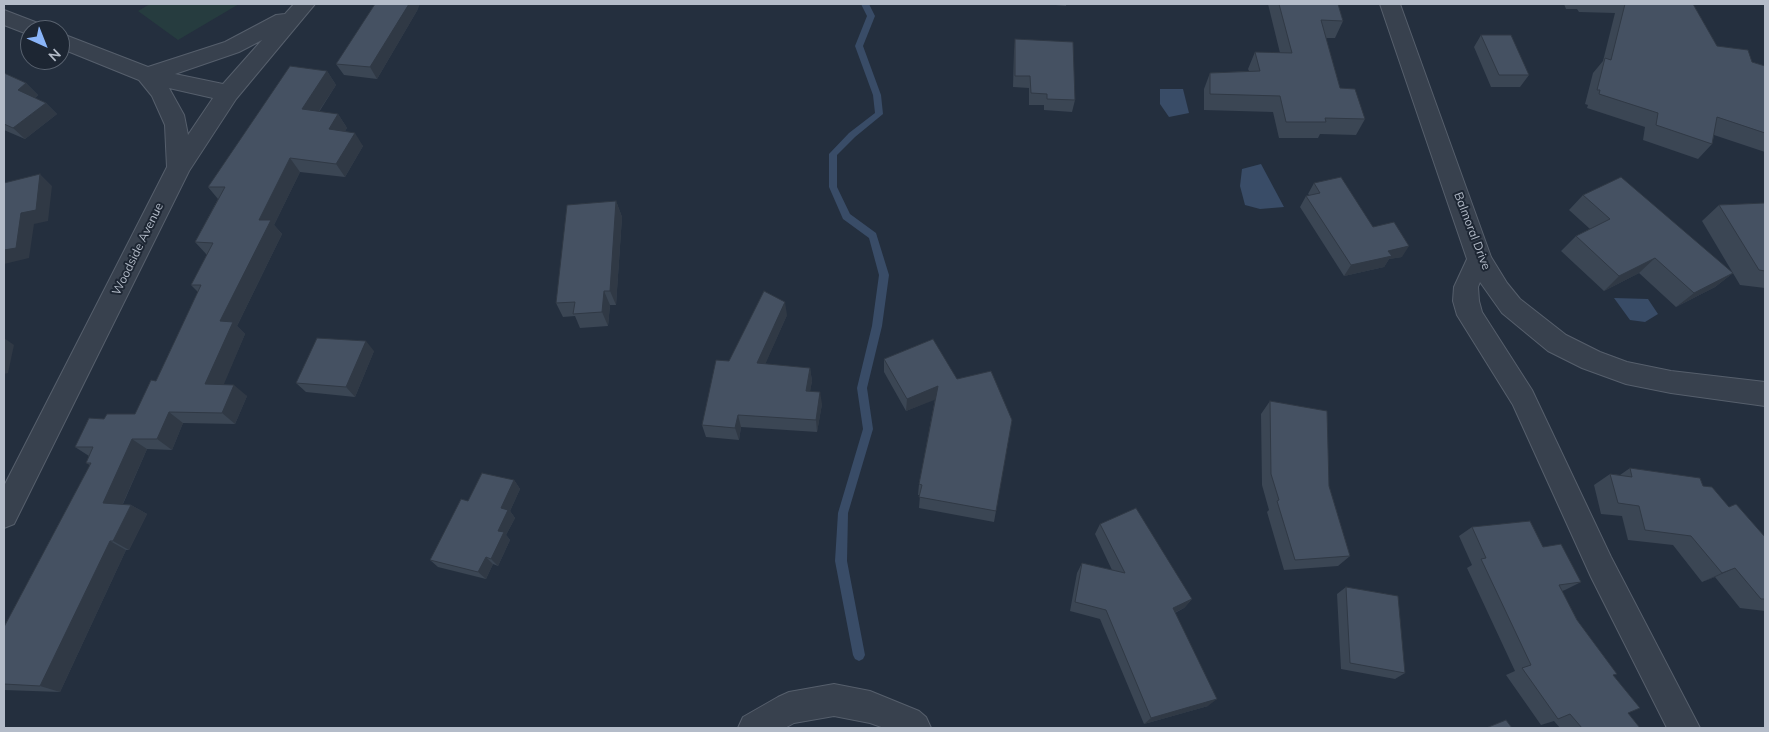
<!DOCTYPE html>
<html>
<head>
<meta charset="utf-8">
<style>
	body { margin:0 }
	#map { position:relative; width:1769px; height:732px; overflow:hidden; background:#242f3e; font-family:Mulish,sans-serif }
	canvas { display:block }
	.frame { position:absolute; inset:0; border:5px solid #b4bcc9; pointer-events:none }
	.north { position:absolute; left:20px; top:20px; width:50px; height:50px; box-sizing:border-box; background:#1d2633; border:1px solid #59626f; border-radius:50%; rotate:136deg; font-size:14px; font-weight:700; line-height:20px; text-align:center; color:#b4bcc9 }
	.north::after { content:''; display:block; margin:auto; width:18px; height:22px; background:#8ab4f8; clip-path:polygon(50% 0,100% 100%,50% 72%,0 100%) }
</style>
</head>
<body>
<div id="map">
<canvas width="1769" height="732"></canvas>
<div class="frame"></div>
<div class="north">N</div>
</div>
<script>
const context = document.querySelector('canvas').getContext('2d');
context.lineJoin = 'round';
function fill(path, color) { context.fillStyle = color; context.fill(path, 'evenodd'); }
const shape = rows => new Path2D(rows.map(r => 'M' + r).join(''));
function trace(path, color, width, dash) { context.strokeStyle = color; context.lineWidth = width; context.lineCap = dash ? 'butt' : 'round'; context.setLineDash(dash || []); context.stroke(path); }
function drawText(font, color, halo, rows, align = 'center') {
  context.font = font + ' Mulish,sans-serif'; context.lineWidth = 4; context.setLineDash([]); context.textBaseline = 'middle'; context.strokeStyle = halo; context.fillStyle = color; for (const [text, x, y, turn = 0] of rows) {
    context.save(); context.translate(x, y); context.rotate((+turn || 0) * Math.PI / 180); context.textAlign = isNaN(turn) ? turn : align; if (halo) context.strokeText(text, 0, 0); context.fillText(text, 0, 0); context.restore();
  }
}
const green = shape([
	[150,4,239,4,178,40,138,11]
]);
const water = shape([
	[1160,89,1183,89,1189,113,1169,117,1160,104],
	[1261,164,1284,207,1260,209,1245,205,1240,186,1242,169],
	[1614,298,1648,299,1658,314,1645,322,1630,320]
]);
const stream = shape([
	[861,4,869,4,875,16,863,46,881,95,883,114,855,137,837,155,837,187,850,214,876,233,889,275,882,326,867,388,873,429,848,513,847,561,865,655,863,659,859,661,855,659,853,655,835,561,838,513,863,429,857,388,872,326,879,275,869,238,843,219,829,187,829,154,849,133,875,113,873,95,855,46,867,16,861,4]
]);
const street = shape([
	[294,4,315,4,236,99,189,171,14,524,4,528,4,486,167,167,165,125,152,96,139,80,60,48,60,33,148,67,225,42,276,15,285,14,294,4],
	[262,40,223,84,175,74,239,52,262,40],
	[169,88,213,98,188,135,184,115,169,88],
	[1380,4,1400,4,1491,257,1507,283,1520,299,1566,335,1600,352,1627,362,1671,371,1765,382,1765,406,1671,393,1626,384,1582,368,1548,351,1502,313,1480,282,1478,287,1479,301,1482,312,1532,390,1611,557,1700,728,1667,728,1591,577,1513,405,1457,315,1453,301,1454,287,1467,259,1380,4],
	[4,10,43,25,46,30,30,30,30,35,4,25,4,10],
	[834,684,870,691,919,711,926,717,931,728,884,728,870,723,834,716,794,723,785,728,738,728,743,717,778,697,789,692,834,684]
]);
const wall = shape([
	[1045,4,1066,4,1066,6],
	[1268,4,1338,4,1343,21,1335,38,1326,38,1340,88,1365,119,1356,135,1320,134,1318,138,1279,138,1273,112,1204,110,1204,89,1210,73,1249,71,1248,69,1255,52,1280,53],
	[1564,4,1693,4,1717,46,1752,62,1765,66,1765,152,1714,135,1712,144,1698,159,1643,140,1645,127,1587,108,1588,105,1585,104,1593,73,1603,61,1615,13,1579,12,1577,9,1566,9],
	[418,9,377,79,344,75,336,64],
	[1481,35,1529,75,1520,87,1491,87,1474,47],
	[1015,39,1075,100,1072,112,1044,110,1044,105,1029,105,1029,88,1013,87,1014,51],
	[327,71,336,85,319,112,338,114,347,128,345,131,363,146,345,177,300,172,274,225,282,234,237,326,245,334,223,385,247,396,235,424,183,423,172,450,147,449,123,504,131,505,147,514,129,550,126,550,60,692,4,690,4,627,90,465,86,463,89,456,75,447,104,419,135,414,156,381,198,292,191,285,207,255,195,242,218,199,208,187],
	[4,73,26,83,38,95,35,98,46,103,57,114,25,139,4,130],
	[1314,183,1373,227,1402,257,1389,259,1384,267,1344,276,1300,207,1306,196,1309,195,1308,194],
	[1583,195,1733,273,1715,287,1676,307,1639,273,1604,291,1561,251,1576,236,1590,229,1569,210],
	[616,201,622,217,616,305,610,305,608,326,580,328,575,316,563,317,556,303],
	[1765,203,1765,288,1740,285,1702,221,1719,205],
	[787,315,765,364,810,368,812,381,810,391,822,404,817,432,741,427,739,440,706,437,702,425,729,361],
	[933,339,996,511,994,522,919,508,920,495,918,495,919,484,935,399,906,411,884,372,884,359],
	[374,351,355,397,306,392,296,383],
	[1270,401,1329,486,1350,556,1338,566,1284,570,1267,512,1269,510,1262,485,1261,414],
	[1630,468,1703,486,1729,507,1765,537,1765,611,1740,608,1715,577,1702,582,1673,545,1628,540,1622,516,1601,514,1594,485,1610,474,1620,475],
	[514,480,520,489,510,511,515,518,506,535,510,540,498,566,493,564,486,579,438,567,430,560,468,501],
	[1100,524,1192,599,1184,608,1175,613,1208,706,1144,724,1100,619,1070,611,1077,573,1082,563,1112,570,1095,534],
	[1472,527,1543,547,1581,582,1565,590,1562,591,1577,620,1613,675,1628,713,1640,728,1560,728,1554,721,1541,725,1506,675,1515,671,1467,568,1472,565,1459,536],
	[1346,587,1405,673,1395,679,1341,669,1337,594]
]);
const shadedWall = shape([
	[409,4,420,4,418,9,377,79,370,67],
	[327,71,336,85,311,123,302,109],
	[26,83,38,95,29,102,18,90],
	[46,103,57,114,25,139,13,128],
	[338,114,347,128,338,143,329,129],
	[355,133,363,146,345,177,336,164],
	[290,158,300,172,274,225,282,234,237,326,245,334,219,396,205,384,220,321,259,220],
	[40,174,52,186,48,221,34,224,29,258,4,264,4,250],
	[616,201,622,217,616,305,610,291],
	[1409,246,1402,257,1389,259,1384,267,1344,276,1351,265,1388,251],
	[1655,258,1639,273,1604,291,1619,276],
	[1733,273,1715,287,1676,307,1694,293],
	[604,291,610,305,608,326,602,312],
	[785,302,787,315,760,376,757,363],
	[4,338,14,345,8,373,4,374],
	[366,341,374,351,355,397,346,387],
	[810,368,812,381,808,403,806,391],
	[234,385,247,396,235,424,222,413],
	[938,386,937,399,906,411,907,399],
	[820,392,822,404,817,432,816,420],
	[169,412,183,423,172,450,157,439],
	[738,415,741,427,739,440,735,428],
	[132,439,147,449,119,512,103,503],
	[514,480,520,489,510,511,515,518,506,535,510,540,498,566,491,559,498,531,501,508],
	[131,505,147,514,129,550,113,541],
	[110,541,126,550,60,692,40,686],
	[486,557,493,564,486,579,478,572],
	[1735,568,1715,577,1702,582,1722,573],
	[1192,599,1184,608,1165,617,1173,608],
	[1217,699,1208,706,1144,724,1151,718]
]);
const building = shape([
	[375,4,409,4,370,67,336,64,375,4],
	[1279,4,1338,4,1343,21,1321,20,1340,88,1355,89,1365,119,1325,118,1326,122,1286,122,1280,96,1210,94,1210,73,1260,71,1255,52,1292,53,1279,4],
	[1625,4,1693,4,1717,46,1748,50,1752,62,1765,66,1765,133,1717,117,1712,144,1656,125,1658,113,1599,94,1600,90,1597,90,1605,58,1611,60,1625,4],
	[1481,35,1511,35,1529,75,1499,75,1481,35],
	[1015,39,1073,42,1075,100,1047,99,1047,94,1031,93,1030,76,1015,76,1015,39],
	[290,66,327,71,302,109,338,114,329,129,355,133,336,164,290,158,259,220,271,220,220,321,233,322,205,384,234,385,222,413,169,412,157,439,132,439,103,503,131,505,113,541,110,541,40,686,4,684,4,627,91,463,86,463,93,447,75,447,89,418,104,419,107,414,135,414,151,380,156,381,201,285,191,285,213,243,195,242,225,187,208,187,290,66],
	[4,73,26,83,18,90,46,103,13,128,4,124,4,73],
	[40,174,36,210,21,213,16,248,4,250,4,183,40,174],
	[1341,177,1373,227,1394,222,1409,246,1388,251,1392,256,1351,265,1306,196,1320,193,1314,183,1341,177],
	[1621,177,1733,273,1694,293,1655,258,1619,276,1576,236,1610,219,1583,195,1621,177],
	[616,201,610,291,604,291,602,312,573,314,575,302,556,303,567,205,616,201],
	[1765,203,1765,271,1759,270,1719,205,1765,203],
	[764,291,785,302,757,363,810,368,806,391,820,392,816,420,738,415,735,428,702,425,716,360,729,361,764,291],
	[317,338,366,341,346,387,296,383,317,338],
	[933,339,957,379,991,371,1012,420,996,511,919,497,922,485,919,484,938,386,907,399,884,359,933,339],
	[1270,401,1327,411,1329,486,1350,556,1295,560,1277,501,1279,500,1271,474,1270,401],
	[1630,468,1700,478,1703,486,1712,487,1729,507,1736,504,1765,537,1765,599,1761,599,1735,568,1722,573,1691,536,1645,530,1639,506,1618,503,1610,474,1632,477,1630,468],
	[482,473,514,480,501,508,508,510,498,531,504,532,491,559,486,557,478,572,430,560,461,499,468,501,482,473],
	[1136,508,1192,599,1173,608,1217,699,1151,718,1106,610,1075,602,1082,563,1125,573,1100,524,1136,508],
	[1530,521,1543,547,1561,544,1581,582,1559,585,1577,620,1617,674,1613,675,1640,708,1628,713,1640,728,1582,728,1570,714,1558,719,1522,668,1531,665,1481,559,1486,558,1472,527,1530,521],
	[1346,587,1398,596,1405,673,1350,663,1346,587],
	[1506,720,1512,728,1486,728,1506,720]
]);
const streetNames = [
	["Balmoral Drive",1472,231,69],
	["Woodside Avenue",138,249,-64]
];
fill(green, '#263c3f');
fill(water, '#394c67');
fill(stream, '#394c67');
trace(street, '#565f6c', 2);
fill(street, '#38414e');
fill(wall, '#3b4654');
fill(shadedWall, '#303945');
fill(building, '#455162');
trace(building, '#303945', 1);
drawText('12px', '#b4bcc9', '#1d2633', streetNames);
</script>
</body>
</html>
